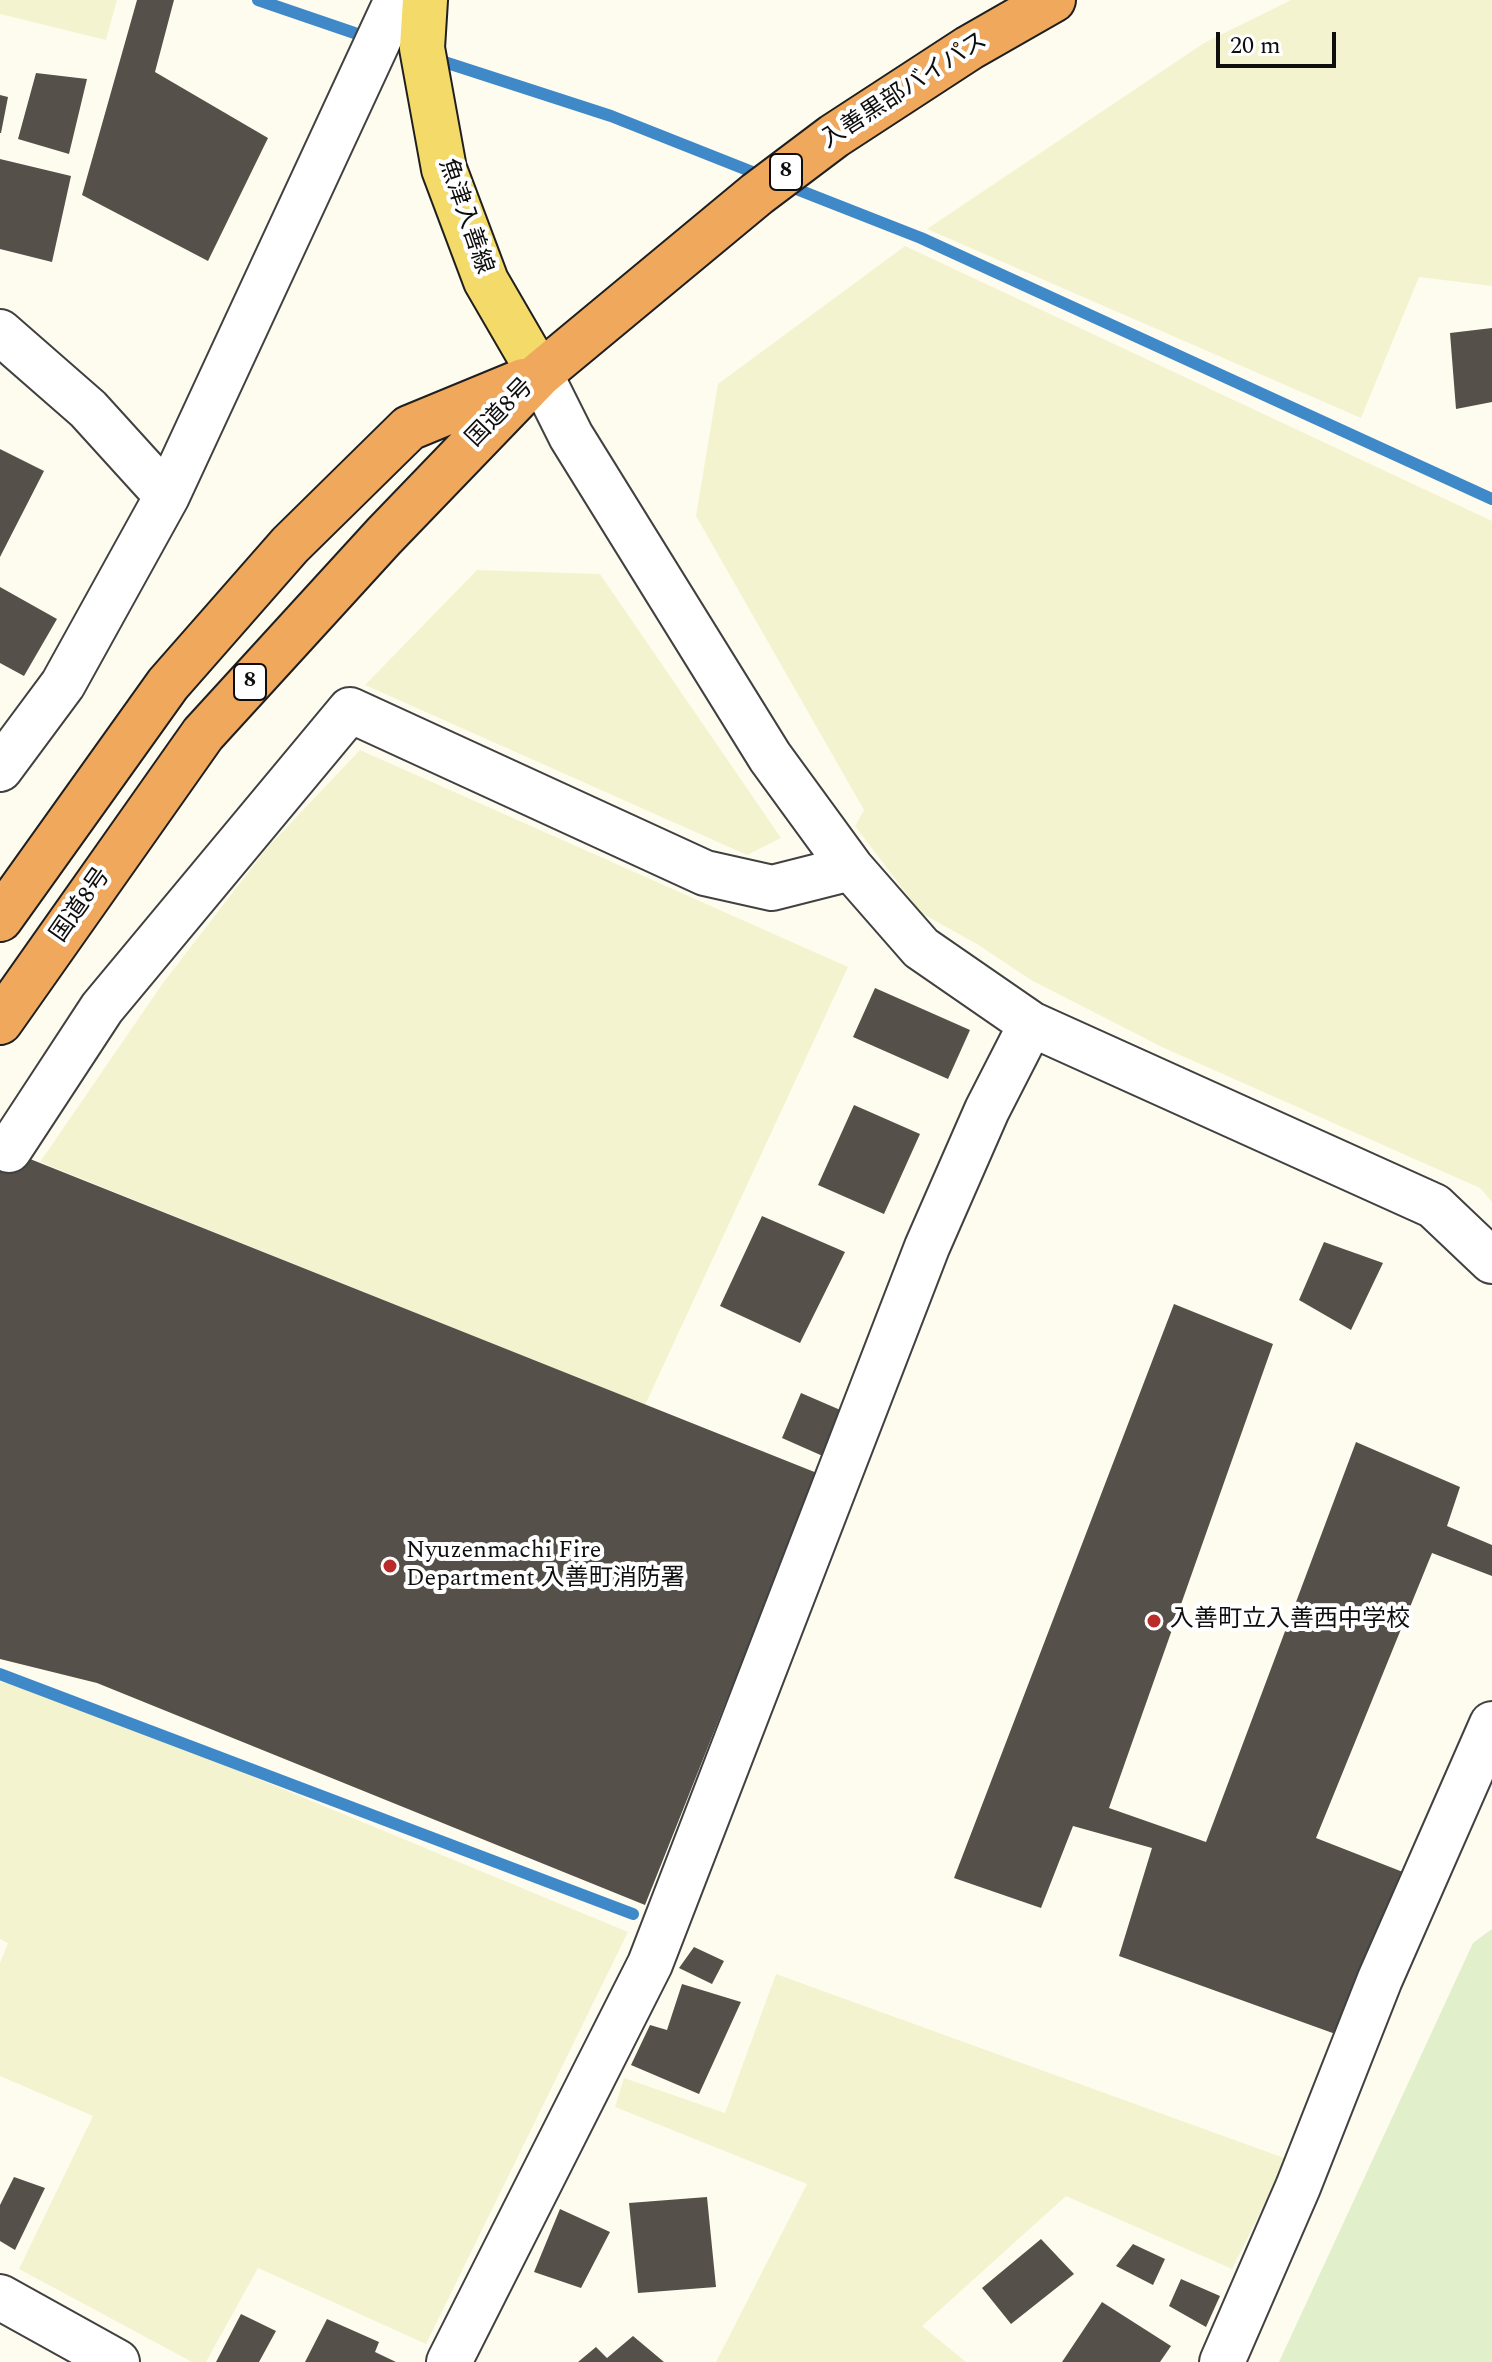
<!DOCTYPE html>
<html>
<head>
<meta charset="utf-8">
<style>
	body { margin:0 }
	#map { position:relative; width:1492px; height:2362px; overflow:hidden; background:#fefcef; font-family:Spectral,serif }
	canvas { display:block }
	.scale { position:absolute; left:1216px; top:32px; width:120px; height:36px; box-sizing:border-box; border:4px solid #0e0e0e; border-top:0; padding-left:10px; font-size:24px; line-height:28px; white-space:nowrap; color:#0e0e0e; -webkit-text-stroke:6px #fff; paint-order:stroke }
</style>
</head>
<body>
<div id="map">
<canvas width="1492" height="2362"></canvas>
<div class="scale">20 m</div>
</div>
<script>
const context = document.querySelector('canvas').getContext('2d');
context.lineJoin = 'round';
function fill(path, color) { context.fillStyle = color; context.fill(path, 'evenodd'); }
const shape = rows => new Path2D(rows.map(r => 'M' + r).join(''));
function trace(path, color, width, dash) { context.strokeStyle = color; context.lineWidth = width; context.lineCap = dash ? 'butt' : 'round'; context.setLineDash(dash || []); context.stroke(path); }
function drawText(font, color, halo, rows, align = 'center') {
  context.font = font + ' Spectral,"Noto Sans JP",serif'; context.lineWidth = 8; context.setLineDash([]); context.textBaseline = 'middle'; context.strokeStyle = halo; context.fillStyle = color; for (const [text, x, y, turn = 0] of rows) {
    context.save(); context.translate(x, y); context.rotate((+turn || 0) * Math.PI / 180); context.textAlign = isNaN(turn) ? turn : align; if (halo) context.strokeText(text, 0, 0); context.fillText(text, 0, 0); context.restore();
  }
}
const farmland = shape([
	[0,0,117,0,106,40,0,14],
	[1291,0,1492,0,1492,286,1419,277,1361,418,927,229,1204,43],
	[905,246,1492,521,1492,1202,1480,1188,1162,1047,1031,980,977,944,921,913,855,826,864,810,696,516,718,384],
	[477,570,600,574,781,838,747,855,365,685],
	[360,750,848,967,645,1405,40,1162,163,983,267,848],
	[0,1682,46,1691,628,1932,426,2344,258,2268,206,2362,192,2362,19,2269,93,2116,0,2076,0,1963,8,1943,0,1939],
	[776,1974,1287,2159,1232,2269,1066,2196,922,2326,966,2362,716,2362,807,2184,615,2107,624,2078,725,2113]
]);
const pitch = shape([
	[1492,1929,1492,2362,1279,2362,1473,1943]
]);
const stream = shape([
	[258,0,372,39],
	[432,58,611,116,765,177],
	[786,185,921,238,1492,499],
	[0,1674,633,1914]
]);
const building = shape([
	[137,0,174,0,155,72,268,138,208,261,82,195],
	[36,73,87,79,69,154,18,139],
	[0,95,8,97,1,133,0,133],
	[0,159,71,176,52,262,0,249],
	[1492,328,1492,402,1456,409,1450,333],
	[0,449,44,471,0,557],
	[0,587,57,619,24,676,0,663],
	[875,988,970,1030,948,1079,853,1037],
	[854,1105,920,1134,884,1214,818,1185],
	[0,1147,817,1473,645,1905,97,1683,0,1659],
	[762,1216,845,1252,800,1343,720,1306],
	[1324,1242,1383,1263,1351,1330,1299,1300],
	[1174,1304,1273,1344,1109,1808,1206,1842,1356,1442,1460,1487,1447,1526,1492,1545,1492,1576,1432,1553,1316,1838,1408,1874,1341,2036,1119,1956,1152,1848,1073,1826,1041,1908,954,1878],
	[801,1393,845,1412,825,1457,782,1438],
	[694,1947,724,1961,712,1984,679,1968],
	[682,1984,741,2002,699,2094,631,2065,650,2025,667,2030],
	[14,2177,45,2188,15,2250,0,2241,0,2205],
	[707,2197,716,2287,638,2293,629,2203],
	[560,2209,610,2232,581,2288,534,2272],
	[1041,2239,1074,2274,1011,2324,982,2288],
	[1133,2244,1165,2259,1153,2285,1116,2266],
	[1181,2279,1220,2296,1206,2327,1169,2306],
	[1102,2302,1171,2346,1160,2362,1062,2362],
	[241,2314,276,2331,259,2362,216,2362],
	[327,2319,379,2342,375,2352,396,2362,305,2362],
	[633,2336,664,2362,578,2362,596,2347,607,2358]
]);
const minor = shape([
	[0,332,88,409,167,496],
	[540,374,571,436,770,757,851,868,921,948,1031,1024,1434,1206,1492,1261],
	[0,769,63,684,167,496,397,0],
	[9,1150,102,1008,350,710,705,873,772,888,851,868],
	[0,2297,117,2362],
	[449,2362,650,1964,927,1247,987,1110,1031,1024],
	[1222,2362,1298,2187,1380,1979,1492,1724]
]);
const major = shape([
	[425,0,422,48,444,169,486,281,540,374]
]);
const highway = shape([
	[0,919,168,684,290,545,409,428,523,381],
	[0,1022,203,734,384,536,540,374,757,194,834,136,969,48,1053,0]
]);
const markers = [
	[390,1566,8,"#b92c2a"],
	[1154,1621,8,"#b92c2a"]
];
const shields = [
	[786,172,32],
	[250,682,32]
];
const shieldNames = [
	["8",786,172],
	["8",250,682]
];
const streetNames = [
	["入善黒部バイパス",905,92,-33],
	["魚津入善線",464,217,71],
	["国道8号",501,414,-46],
	["国道8号",82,906,-55]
];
const poiNames = [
	["Nyuzenmachi Fire",406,1552],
	["Department 入善町消防署",406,1580],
	["入善町立入善西中学校",1170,1621]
];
fill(farmland, '#f4f3d0');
fill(pitch, '#e1efcb');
trace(stream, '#3f89c9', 12);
fill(building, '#56504a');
trace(minor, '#414141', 48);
trace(major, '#1f1f1f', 48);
trace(highway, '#1f1f1f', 48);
trace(minor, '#fff', 44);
trace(major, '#f4da69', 44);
trace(highway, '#efa85c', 44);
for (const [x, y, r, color] of markers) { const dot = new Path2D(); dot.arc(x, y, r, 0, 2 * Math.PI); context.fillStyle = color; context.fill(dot); trace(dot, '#fff', 3); }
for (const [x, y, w] of shields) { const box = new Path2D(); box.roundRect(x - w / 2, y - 18, w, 36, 6); context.fillStyle = '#fff'; context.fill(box); trace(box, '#0e0e0e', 2); }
drawText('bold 22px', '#0e0e0e', null, shieldNames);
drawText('24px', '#0e0e0e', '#fff', streetNames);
drawText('24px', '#0e0e0e', '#fff', poiNames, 'left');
</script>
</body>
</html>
